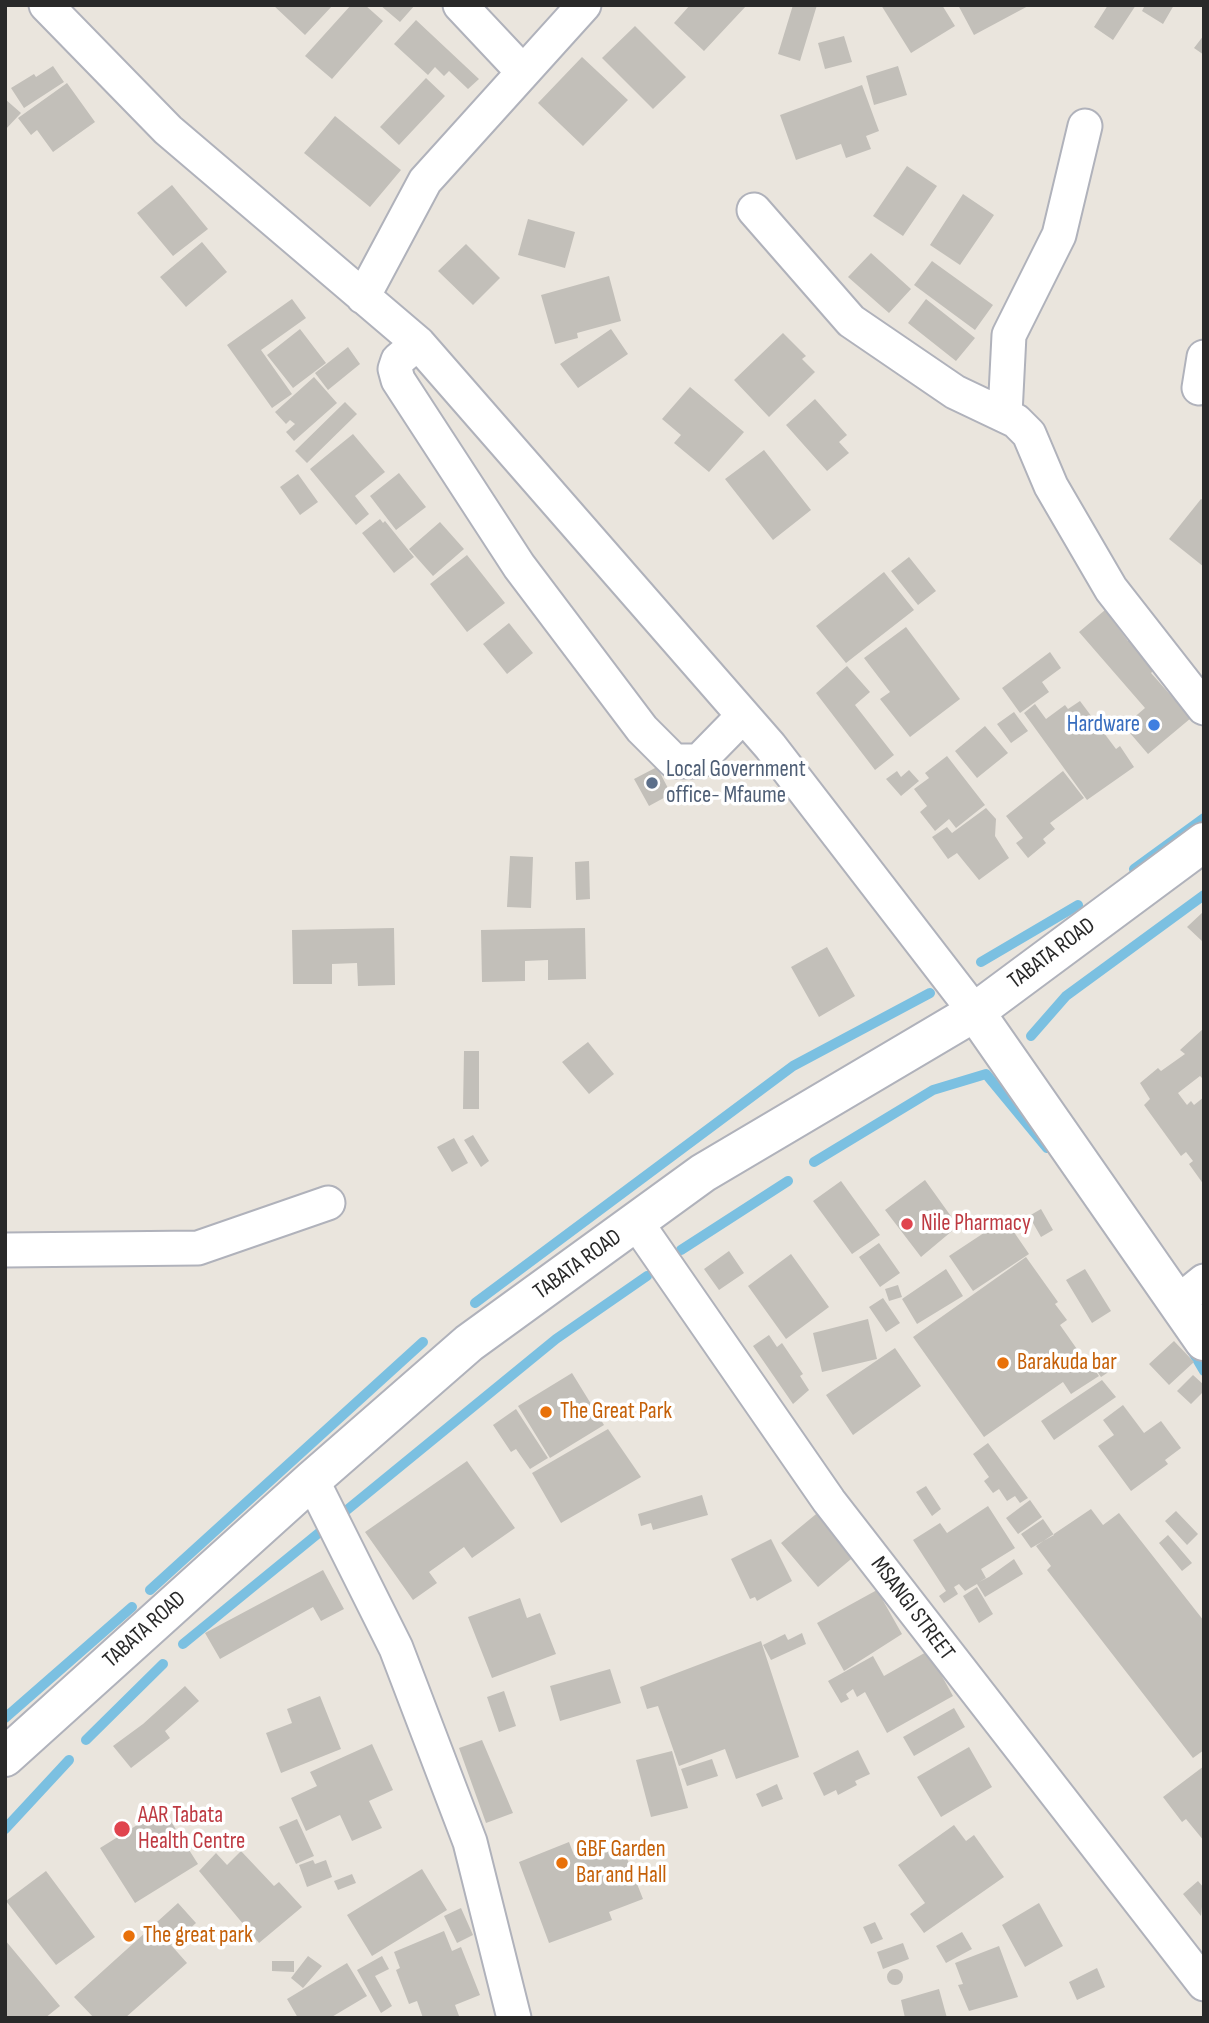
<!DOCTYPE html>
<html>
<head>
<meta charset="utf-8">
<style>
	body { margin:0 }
	#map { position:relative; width:1209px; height:2023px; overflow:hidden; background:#eae5dd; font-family:"Sofia Sans Condensed",sans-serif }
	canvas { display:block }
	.frame { position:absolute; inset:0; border:7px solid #292929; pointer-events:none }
</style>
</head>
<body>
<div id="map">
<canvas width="1209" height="2023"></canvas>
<div class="frame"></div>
</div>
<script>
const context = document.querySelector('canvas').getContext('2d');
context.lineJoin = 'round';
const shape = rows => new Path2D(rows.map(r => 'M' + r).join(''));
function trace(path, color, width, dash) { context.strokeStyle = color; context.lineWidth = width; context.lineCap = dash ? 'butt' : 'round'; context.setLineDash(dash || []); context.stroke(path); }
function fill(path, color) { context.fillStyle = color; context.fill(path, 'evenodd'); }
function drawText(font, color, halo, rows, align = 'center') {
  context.font = font + ' "Sofia Sans Condensed",sans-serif'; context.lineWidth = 7; context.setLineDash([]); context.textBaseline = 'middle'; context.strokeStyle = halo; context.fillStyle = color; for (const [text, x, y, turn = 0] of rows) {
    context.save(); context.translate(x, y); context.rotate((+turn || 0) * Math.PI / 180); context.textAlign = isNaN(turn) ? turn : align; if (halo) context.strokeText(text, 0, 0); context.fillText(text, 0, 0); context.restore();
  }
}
const stream = shape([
	[1134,869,1204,818],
	[981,962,1078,905],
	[1031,1036,1066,996,1204,895],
	[814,1162,933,1090,986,1074,1047,1148],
	[681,1250,788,1181],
	[475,1303,793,1066,930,993],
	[1191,1349,1204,1371],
	[150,1590,423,1342],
	[183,1644,556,1339,647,1276],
	[5,1718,132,1607],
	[86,1740,163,1664],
	[5,1829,69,1760]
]);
const building = shape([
	[273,5,333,5,305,35],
	[351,5,365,5,383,21,332,79,305,56],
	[380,5,415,5,400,22],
	[690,5,747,5,704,51,674,23],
	[793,5,817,5,800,61,778,54],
	[881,5,942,5,955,26,911,53],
	[958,5,1030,5,974,35],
	[1108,5,1136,5,1113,40,1094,27],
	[1145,5,1174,5,1163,24,1142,11],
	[416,20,479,79,468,89,449,71,444,76,435,67,428,75,394,44],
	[635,26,686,77,653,109,602,58],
	[1204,35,1204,55,1194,48],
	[844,36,852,62,825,69,818,43],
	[582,57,628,100,583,146,538,103],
	[53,66,64,82,24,108,11,88,34,74,36,77],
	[898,66,907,95,874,105,866,76],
	[426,78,445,96,399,145,380,127],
	[67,83,95,122,53,152,37,130,31,135,18,118],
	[862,85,879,131,866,136,871,149,846,158,841,144,796,160,780,115],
	[5,99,21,113,5,130],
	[335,116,401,170,370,207,304,153],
	[907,166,937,186,903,236,873,216],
	[172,185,208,229,173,256,137,213],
	[963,194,994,215,960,265,930,245],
	[528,219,575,232,565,268,518,255],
	[202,242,227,272,186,307,160,277],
	[466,244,500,278,473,305,438,271],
	[871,253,911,289,889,313,848,277],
	[932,261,993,305,975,330,914,285],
	[609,276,621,321,577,333,578,338,555,344,541,295],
	[292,299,306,318,261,350,292,394,272,408,227,345],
	[926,299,975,338,956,361,908,323],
	[300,329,326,363,293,388,267,355],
	[611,329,628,354,578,388,560,364],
	[783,333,806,356,802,359,815,372,769,417,734,380],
	[348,347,360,364,328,390,315,373],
	[314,377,337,403,294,441,286,432,295,424,290,420,286,424,275,412],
	[690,387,744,432,709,472,674,443,681,435,662,419],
	[815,399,847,435,839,442,849,453,827,471,786,425],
	[345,402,357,414,307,463,295,451],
	[353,434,385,472,355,496,369,514,356,525,310,469],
	[764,450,811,510,773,540,725,479],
	[399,473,426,507,396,530,370,496],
	[298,474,318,502,300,515,280,487],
	[1201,499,1204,501,1204,567,1169,539],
	[380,519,383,523,385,521,414,557,394,573,362,533],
	[440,522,464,549,433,576,409,549],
	[467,555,505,603,467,632,430,584],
	[909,557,936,591,918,605,891,571],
	[884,572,914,610,846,663,816,626],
	[1105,610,1128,641,1131,638,1154,670,1151,673,1191,718,1148,754,1124,726,1145,708,1079,632],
	[509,623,533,653,507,674,483,644],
	[906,627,960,699,910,737,880,699,890,692,864,658],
	[1050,652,1061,668,1042,682,1049,692,1020,713,1002,688],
	[847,666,870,692,855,705,894,755,875,770,816,693],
	[1080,701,1116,749,1120,746,1134,767,1087,800,1024,713,1035,704,1046,719,1065,705,1068,709],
	[1014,712,1028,731,1011,743,997,724],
	[985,726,1008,753,977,778,955,751],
	[947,756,985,805,956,828,949,819,935,831,920,812,927,806,914,789,929,778,925,773],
	[657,767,671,794,649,806,634,779],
	[909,770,919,781,901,796,886,779,897,771,901,777],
	[1063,771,1084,798,1050,823,1055,829,1043,839,1046,843,1028,858,1016,843,1023,838,1006,816],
	[986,808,996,819,995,836,1009,858,979,880,957,853,948,859,932,837,947,827,952,833],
	[510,856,533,857,531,908,507,907],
	[589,861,590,899,576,900,575,862],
	[1204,911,1204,940,1202,941,1187,927],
	[394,928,395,985,358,986,357,963,332,964,332,984,293,984,292,930],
	[585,928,586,979,548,980,548,960,525,961,525,981,482,982,481,930],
	[827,947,855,996,819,1017,791,967],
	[1204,1028,1204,1080,1200,1076,1178,1093,1187,1105,1191,1101,1194,1105,1204,1097,1204,1185,1189,1164,1193,1161,1186,1152,1181,1156,1144,1105,1150,1099,1140,1083,1158,1068,1161,1071,1185,1054,1180,1050],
	[588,1042,614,1074,589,1094,562,1062],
	[464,1051,479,1051,479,1109,463,1109],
	[473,1135,489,1161,481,1167,464,1140],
	[454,1138,468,1163,452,1172,437,1147],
	[925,1180,958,1226,921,1257,885,1210],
	[841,1181,880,1235,852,1254,813,1201],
	[1041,1209,1053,1230,1041,1237,1029,1216],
	[1005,1219,1029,1254,973,1291,949,1256],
	[879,1243,900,1273,880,1287,859,1257],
	[729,1251,744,1273,719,1290,704,1269],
	[791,1254,829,1307,786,1339,748,1286],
	[1026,1257,1058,1302,1055,1304,1067,1320,1060,1325,1079,1352,1066,1362,1073,1372,1089,1362,1099,1376,1071,1394,1063,1382,984,1437,913,1337],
	[946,1269,963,1296,917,1324,902,1299],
	[1085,1269,1111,1311,1092,1323,1066,1280],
	[898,1285,902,1297,889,1301,885,1289],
	[883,1298,900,1323,886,1332,869,1307],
	[868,1319,877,1359,822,1372,813,1333],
	[769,1335,777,1347,782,1343,803,1374,800,1376,809,1390,793,1404,753,1346],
	[1174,1341,1194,1362,1169,1385,1149,1364],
	[895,1348,921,1386,853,1435,826,1395],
	[1100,1357,1110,1371,1101,1377,1091,1363],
	[572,1373,604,1425,550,1458,518,1406],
	[1193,1375,1204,1385,1204,1391,1191,1404,1177,1391],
	[1102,1380,1116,1397,1054,1440,1041,1421],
	[1123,1405,1144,1433,1161,1421,1181,1448,1165,1460,1168,1464,1131,1491,1098,1446,1114,1435,1103,1420],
	[516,1409,548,1458,530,1469,516,1449,511,1452,493,1425],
	[608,1429,641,1477,561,1523,532,1473],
	[988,1443,1028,1498,1020,1503,1015,1496,1007,1501,999,1489,993,1493,984,1481,989,1477,973,1454],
	[467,1461,515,1528,472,1558,464,1547,429,1572,437,1583,413,1600,365,1532],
	[926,1486,941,1509,932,1516,916,1492],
	[702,1495,708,1515,653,1530,651,1523,641,1526,638,1514],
	[1030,1500,1042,1517,1018,1534,1006,1518],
	[988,1506,1015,1548,981,1569,986,1578,979,1582,989,1577,1014,1559,1023,1574,985,1597,977,1584,965,1591,959,1584,954,1587,958,1594,944,1603,939,1596,946,1591,913,1540,940,1523,947,1533],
	[1091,1509,1103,1525,1119,1513,1204,1621,1204,1750,1193,1758,1047,1570,1051,1566,1036,1546],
	[821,1510,857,1554,818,1587,781,1543],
	[1176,1511,1198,1534,1187,1545,1165,1521],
	[1043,1519,1054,1535,1031,1548,1021,1534],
	[1168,1535,1192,1563,1182,1571,1159,1543],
	[771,1539,792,1581,757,1601,755,1597,750,1599,731,1559],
	[323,1570,344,1609,321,1621,313,1607,220,1659,205,1633],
	[977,1587,993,1614,979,1623,963,1596],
	[877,1590,902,1634,844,1671,817,1623],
	[520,1598,527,1618,540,1613,556,1654,492,1678,468,1617],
	[802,1633,806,1644,771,1660,763,1645,785,1634,788,1640],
	[761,1641,799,1757,736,1779,725,1749,679,1766,658,1706,647,1709,640,1687],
	[928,1651,953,1696,887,1733,865,1692,857,1697,853,1689,846,1694,849,1699,841,1703,828,1681,873,1656,884,1676],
	[610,1669,621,1703,560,1721,550,1686],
	[185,1686,199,1701,165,1731,170,1738,131,1768,113,1746,143,1724],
	[504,1691,516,1726,499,1732,487,1697],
	[320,1696,341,1749,281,1773,266,1733,292,1723,287,1709],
	[954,1708,965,1727,914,1756,903,1737],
	[482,1740,513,1813,486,1823,459,1748],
	[372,1744,393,1790,369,1801,382,1828,352,1841,340,1815,306,1831,291,1798,317,1786,310,1772],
	[969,1747,992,1787,941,1817,917,1777],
	[858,1750,870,1774,855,1781,857,1785,838,1795,836,1790,824,1796,813,1773],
	[672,1751,688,1808,651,1817,636,1760],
	[712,1759,718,1776,687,1786,681,1769],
	[1204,1766,1204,1841,1186,1819,1182,1822,1163,1797],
	[777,1784,783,1799,762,1807,756,1794],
	[163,1809,198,1864,135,1903,100,1848],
	[297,1819,314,1856,296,1864,279,1827],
	[954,1825,966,1841,974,1835,1004,1877,924,1933,910,1914,925,1903,898,1865],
	[619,1838,643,1899,609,1912,612,1920,549,1943,519,1862,569,1842,574,1855],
	[241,1851,274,1886,279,1882,302,1907,259,1943,199,1871,216,1853,227,1865],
	[313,1860,315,1864,326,1860,332,1877,307,1887,299,1865],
	[422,1869,447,1910,372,1956,347,1915],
	[46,1871,95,1937,56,1965,6,1901],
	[352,1874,356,1883,338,1890,334,1881],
	[1198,1881,1204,1888,1201,1916,1183,1894],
	[178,1903,196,1923,171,1945,187,1963,125,2018,94,2018,74,1997],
	[1039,1903,1063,1946,1025,1967,1002,1925],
	[461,1908,473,1935,457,1943,444,1916],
	[875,1922,883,1939,871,1944,863,1927],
	[444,1931,452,1951,461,1947,480,1995,455,2005,459,2016,423,2018,417,2001,409,2004,396,1970,400,1968,394,1952],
	[962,1932,972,1949,946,1963,936,1946],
	[5,1940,60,2006,45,2018,5,2018],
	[903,1943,909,1959,883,1969,877,1952],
	[999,1946,1018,1997,969,2011,958,1985,963,1984,955,1963],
	[308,1956,322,1966,303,1988,291,1978],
	[382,1956,389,1969,375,1976,392,2006,381,2013,357,1970],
	[272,1961,294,1961,294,1972,272,1971],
	[347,1963,367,1996,330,2018,298,2018,287,1999],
	[1097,1968,1105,1987,1077,2000,1069,1982],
	'887 1977a8 8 0 1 1 16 0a8 8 0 1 1-16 0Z',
	[939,1989,947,2018,905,2018,901,2000]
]);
const street = shape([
	[46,5,168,130,418,343,770,746,975,1012],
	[460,5,523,72],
	[754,210,851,321,955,392,1016,421,1029,434,1051,486,1111,589,1204,708],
	[363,297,425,181,584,5],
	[418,343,398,360,395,369,398,380,519,566,642,729,674,761,699,761,743,716],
	[1199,388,1204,357],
	[1005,414,1009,335,1059,235,1085,126],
	[636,1222,829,1501,1204,1984],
	[5,1250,198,1248,328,1203],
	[1178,1302,1204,1281],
	[312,1480,396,1648,470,1842,514,2018]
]);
const secondary = shape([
	[975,1012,1204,1341],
	[5,1757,312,1480,469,1343,703,1173,975,1012,1204,842]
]);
const markers = [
	[1154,725,7,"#3f7fe0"],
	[652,783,7,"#5c6f8a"],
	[907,1224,7,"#e0444e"],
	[1003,1363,7,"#e8710a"],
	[546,1412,7,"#e8710a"],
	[122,1829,9,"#e0444e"],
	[562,1863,7,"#e8710a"],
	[129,1936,7,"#e8710a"]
];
const shopNames = [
	["Hardware",1140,725]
];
const serviceNames = [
	["Local Government",666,770],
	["office- Mfaume",666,796]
];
const streetNames = [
	["TABATA ROAD",1052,954,-37],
	["TABATA ROAD",578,1265,-36],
	["MSANGI STREET",912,1609,53],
	["TABATA ROAD",145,1630,-42]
];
const healthNames = [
	["Nile Pharmacy",921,1224],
	["AAR Tabata",138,1816],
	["Health Centre",138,1842]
];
const foodNames = [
	["Barakuda bar",1017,1363],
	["The Great Park",560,1412],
	["GBF Garden",576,1850],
	["Bar and Hall",576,1876],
	["The great park",143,1936]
];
trace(stream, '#7bc0e1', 10);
fill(building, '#c2bfb9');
trace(street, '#b0b2bb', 37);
trace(secondary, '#b0b2bb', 42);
trace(street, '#fff', 33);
trace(secondary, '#fff', 38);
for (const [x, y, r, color] of markers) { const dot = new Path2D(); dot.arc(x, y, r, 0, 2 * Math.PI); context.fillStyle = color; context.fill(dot); trace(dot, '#fff', 2.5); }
drawText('23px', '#366cbe', '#fff', shopNames, 'right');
drawText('23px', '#4e5e75', '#fff', serviceNames, 'left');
drawText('23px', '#292929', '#fff', streetNames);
drawText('23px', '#be3a42', '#fff', healthNames, 'left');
drawText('23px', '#c56008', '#fff', foodNames, 'left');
</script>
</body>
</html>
